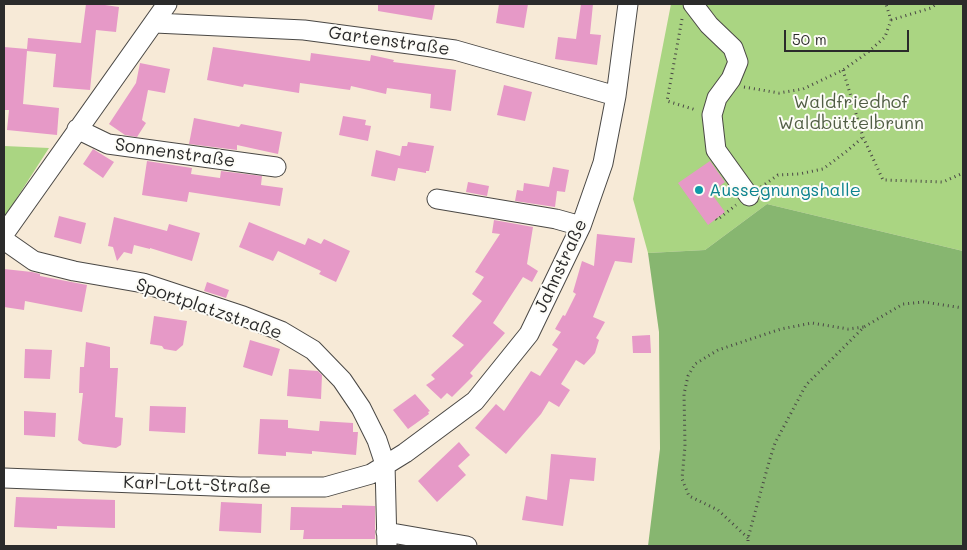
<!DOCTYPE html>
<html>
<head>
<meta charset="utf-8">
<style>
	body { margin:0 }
	#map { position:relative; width:967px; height:550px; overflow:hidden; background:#f7ead7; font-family:Mali,sans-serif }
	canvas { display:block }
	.frame { position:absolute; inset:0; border:5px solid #2b2b2b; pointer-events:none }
	.scale { position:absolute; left:784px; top:30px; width:125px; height:22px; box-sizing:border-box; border:2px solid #2b2b2b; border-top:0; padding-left:6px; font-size:15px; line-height:18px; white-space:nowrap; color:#2b2b2b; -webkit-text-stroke:4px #fdfcf7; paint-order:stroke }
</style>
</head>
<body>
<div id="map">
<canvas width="967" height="550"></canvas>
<div class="frame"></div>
<div class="scale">50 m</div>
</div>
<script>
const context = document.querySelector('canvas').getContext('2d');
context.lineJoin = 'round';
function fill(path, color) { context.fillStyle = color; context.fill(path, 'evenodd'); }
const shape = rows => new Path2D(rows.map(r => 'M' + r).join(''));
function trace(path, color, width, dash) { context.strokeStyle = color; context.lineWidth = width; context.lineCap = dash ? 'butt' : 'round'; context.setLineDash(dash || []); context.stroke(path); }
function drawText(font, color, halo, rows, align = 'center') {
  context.font = font + ' Mali,sans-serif'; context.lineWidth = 4; context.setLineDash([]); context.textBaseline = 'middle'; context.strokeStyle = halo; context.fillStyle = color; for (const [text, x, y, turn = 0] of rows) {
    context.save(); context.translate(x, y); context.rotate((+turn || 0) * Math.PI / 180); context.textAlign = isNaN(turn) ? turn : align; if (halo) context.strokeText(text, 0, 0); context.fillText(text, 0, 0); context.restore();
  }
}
const green = shape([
	[671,4,963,4,963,251,767,204,705,250,648,253,633,199],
	[4,146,49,148,4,218]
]);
const forest = shape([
	[767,204,963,251,963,546,648,546,660,449,659,332,648,253,705,250]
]);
const building = shape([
	[86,4,98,4,119,7,116,32,96,30,90,90,53,87,56,54,27,51,23,104,59,108,57,135,7,130,9,110,4,110,4,47,27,49,28,38,81,43],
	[378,4,435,4,432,20,378,11],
	[499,4,528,4,524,28,496,23],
	[581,4,593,4,590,34,601,35,597,65,555,59,558,37,576,39],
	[213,47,310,61,311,53,370,61,371,55,394,60,393,62,456,70,451,111,430,108,431,94,387,88,386,94,351,86,350,90,300,83,299,93,244,84,243,87,207,80],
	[140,63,170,69,165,93,148,90,142,120,146,123,137,137,125,135,109,124,136,83],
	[504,85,532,92,525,121,497,115],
	[343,116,366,120,365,125,371,126,368,141,339,135],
	[194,118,239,127,241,124,282,132,278,154,237,145,237,150,189,144],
	[408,142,434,146,429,171,426,171,426,173,398,168,395,181,371,176,376,150,400,156,402,146,407,146],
	[93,149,114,162,103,178,83,164],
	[147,161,192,168,191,174,220,178,221,171,262,176,261,185,283,188,280,206,189,192,187,202,142,195],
	[710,161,725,182,711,193,725,212,708,225,678,183],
	[553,167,569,170,565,192,557,191,555,207,515,201,517,190,523,191,524,183,549,187],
	[468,182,489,186,487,196,466,192],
	[59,216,86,223,81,244,54,237],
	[114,217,167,231,169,224,200,233,192,261,150,248,150,249,134,245,132,254,124,252,117,261,113,247,108,246],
	[494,220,533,227,527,264,538,271,532,282,523,277,493,323,505,333,470,373,473,376,452,397,447,393,441,399,426,385,435,379,431,375,464,345,452,336,482,301,472,294,484,277,475,272,500,234,492,233],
	[249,222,305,245,308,238,321,244,324,239,350,251,336,282,319,274,321,271,278,251,273,261,239,247],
	[597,234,635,238,632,263,615,261,593,317,605,322,596,338,599,340,595,353,584,365,576,360,561,384,570,390,559,407,549,401,541,414,506,454,475,428,496,404,504,411,531,371,540,376,558,349,552,345,561,332,555,329,563,315,565,316,576,294,573,292,582,261,594,266],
	[4,269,32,272,40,274,40,276,87,285,82,312,25,301,24,310,4,307],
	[207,282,229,290,226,298,204,291],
	[154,316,187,321,183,345,176,351,164,349,162,346,150,344],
	[650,335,651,353,633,353,632,336],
	[250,340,280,349,272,376,243,367],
	[86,342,110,347,110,368,118,368,115,417,123,418,121,445,116,448,83,444,78,440,83,393,79,393,80,367,84,367],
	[25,349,52,350,50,379,24,378],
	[289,369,318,371,322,375,321,399,287,396],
	[415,394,430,411,428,412,429,414,408,429,393,410],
	[150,406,186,407,185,433,149,431],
	[24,411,56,413,55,437,24,435],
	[260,419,288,420,288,428,319,431,320,421,353,423,353,432,358,432,356,455,312,451,312,454,286,452,286,456,258,454],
	[459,442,470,455,458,466,466,475,437,502,418,481],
	[551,454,596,458,594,481,570,479,563,526,522,520,526,496,547,500],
	[16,497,115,500,115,528,57,526,57,529,14,527],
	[221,502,262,504,261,533,219,531],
	[342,505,375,506,375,539,303,539,304,530,290,530,291,507,342,508]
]);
const path = shape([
	[682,19,667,101,696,110],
	[891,20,931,8,936,4],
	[843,70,863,137,883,180,943,182,963,173],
	[744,87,779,93,803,89,843,70,867,53,885,37,891,20,886,4],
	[761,187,778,175,799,174,823,169,847,151,863,137],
	[716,219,717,220,736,205],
	[748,538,718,510,689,496,682,479,685,446,684,394,688,376,695,364,718,350,781,329,812,323,848,329,864,327],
	[748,546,748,538,769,462,775,443,806,385,864,327,903,304,924,302,963,308]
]);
const minor = shape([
	[693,4,709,25,733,48,738,62,731,79,717,98,712,115,716,150,749,196],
	[155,23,304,30,455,50,616,96],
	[77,129,108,144,276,167],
	[437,199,556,219,581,226],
	[4,234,167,4],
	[4,240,34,261,74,271,143,283,243,316,281,331,313,350,342,380,361,408,377,440,385,464,387,546],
	[4,478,240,487,325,487,371,474,405,453,475,401,529,334,581,226,603,163,616,96,628,4],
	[386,532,467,546]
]);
const markers = [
	[699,190,5,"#0f9aa8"]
];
const streetNames = [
	["Gartenstraße",389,41,8],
	["Sonnenstraße",175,153,8],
	["Jahnstraße",561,266,-65],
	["Sportplatzstraße",209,309,19],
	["Karl-Lott-Straße",197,485,2]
];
const parkNames = [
	["Waldfriedhof",851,102],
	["Waldbüttelbrunn",851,123]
];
const cultureNames = [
	["Aussegnungshalle",709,190]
];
fill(green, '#aad582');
fill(forest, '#87b670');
fill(building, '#e699c7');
trace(minor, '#4a4845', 21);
trace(path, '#4a4845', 3, [1, 4]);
trace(minor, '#fff', 19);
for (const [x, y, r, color] of markers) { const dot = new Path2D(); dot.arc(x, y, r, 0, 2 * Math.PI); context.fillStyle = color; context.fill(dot); trace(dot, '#fdfcf7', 2); }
drawText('18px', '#2b2b2b', '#fdfcf7', streetNames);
drawText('18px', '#515e45', '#fdfcf7', parkNames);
drawText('18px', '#0d838f', '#fdfcf7', cultureNames, 'left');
</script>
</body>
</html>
